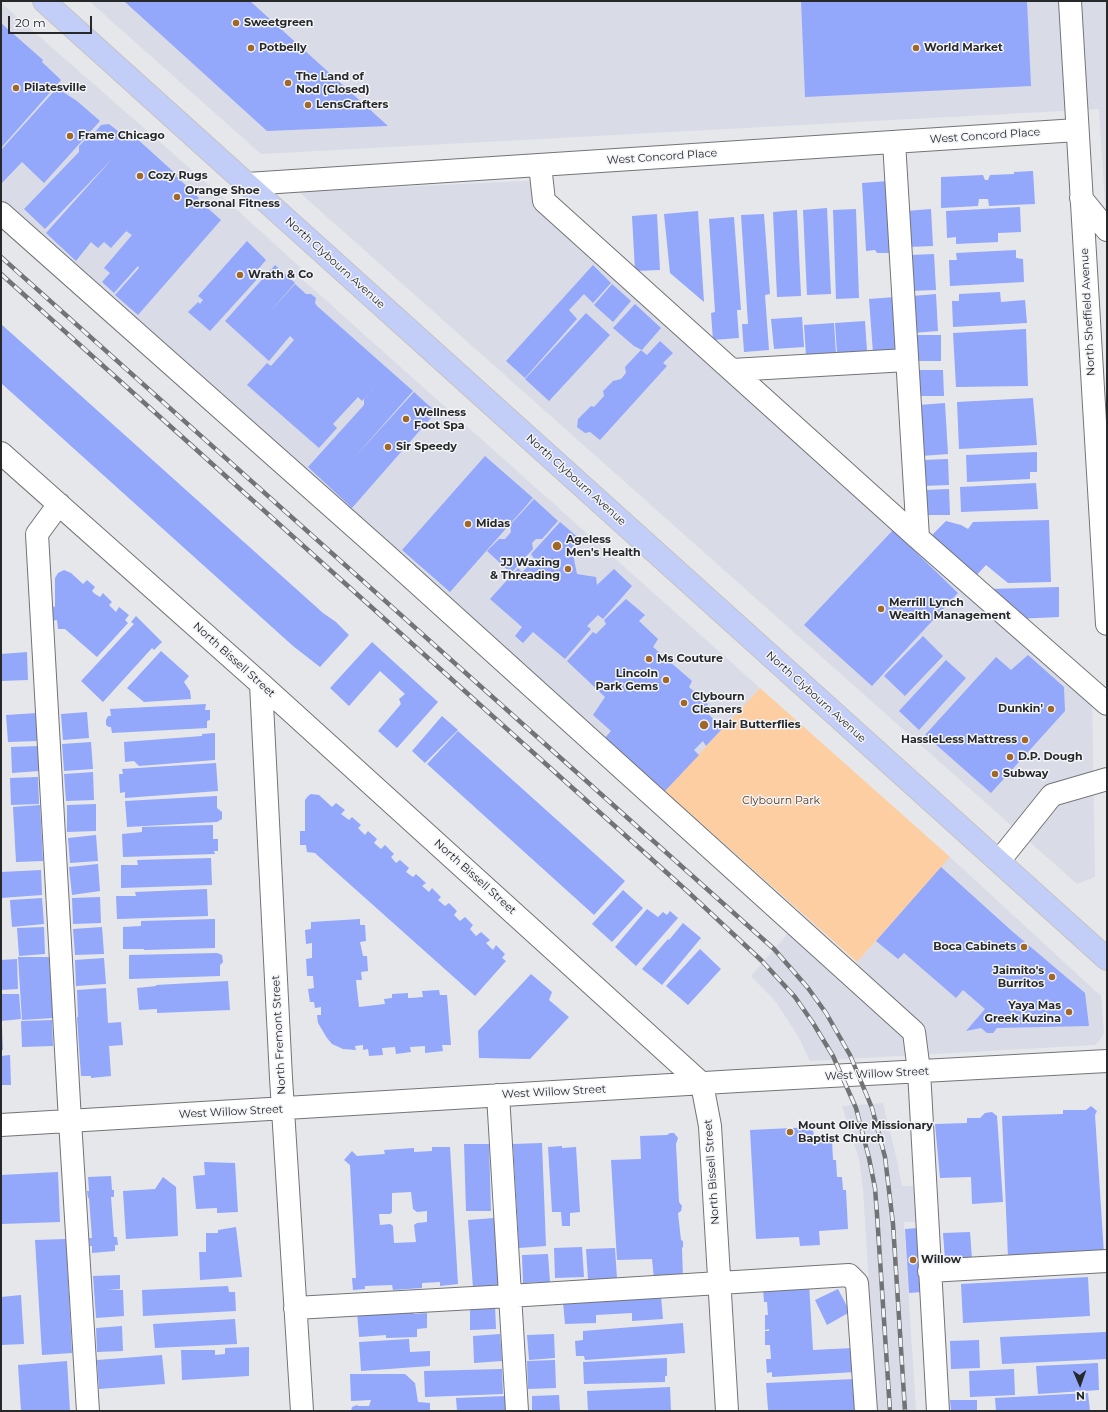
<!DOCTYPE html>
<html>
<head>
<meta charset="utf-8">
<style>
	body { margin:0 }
	#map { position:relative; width:1108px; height:1412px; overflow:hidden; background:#e6e7eb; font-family:Montserrat,sans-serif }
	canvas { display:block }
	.frame { position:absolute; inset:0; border:2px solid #272829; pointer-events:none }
	.north { position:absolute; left:1060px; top:1364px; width:40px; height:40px; -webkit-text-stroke:3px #f3f4f8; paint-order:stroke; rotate:178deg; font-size:11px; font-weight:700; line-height:16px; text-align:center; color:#272829 }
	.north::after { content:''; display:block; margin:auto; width:14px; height:18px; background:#272829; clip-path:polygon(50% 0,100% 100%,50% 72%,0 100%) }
	.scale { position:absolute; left:8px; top:16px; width:84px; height:18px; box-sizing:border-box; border:2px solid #272829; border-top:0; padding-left:5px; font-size:12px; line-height:14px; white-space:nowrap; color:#272829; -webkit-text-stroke:3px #f3f4f8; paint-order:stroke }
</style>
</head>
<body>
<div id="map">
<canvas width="1108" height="1412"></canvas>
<div class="frame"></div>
<div class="north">N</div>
<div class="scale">20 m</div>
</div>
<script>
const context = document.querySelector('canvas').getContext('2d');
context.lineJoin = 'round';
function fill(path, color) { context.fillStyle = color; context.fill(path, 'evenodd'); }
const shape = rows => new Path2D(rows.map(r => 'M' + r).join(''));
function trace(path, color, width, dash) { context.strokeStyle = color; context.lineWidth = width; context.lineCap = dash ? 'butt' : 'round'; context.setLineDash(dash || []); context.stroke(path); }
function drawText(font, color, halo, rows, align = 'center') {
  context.font = font + ' Montserrat,sans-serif'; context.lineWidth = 3; context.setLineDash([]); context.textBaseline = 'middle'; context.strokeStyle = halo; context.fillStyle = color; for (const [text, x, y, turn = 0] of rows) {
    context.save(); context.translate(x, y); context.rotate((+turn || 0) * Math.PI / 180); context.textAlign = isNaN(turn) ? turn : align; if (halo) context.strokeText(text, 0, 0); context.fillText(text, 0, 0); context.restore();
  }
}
const built = shape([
	[89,1,1107,1,1107,235,1099,109,261,154],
	[1,3,225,199,301,268,302,279,760,688,657,800,1,213],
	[542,180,544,201,1092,691,1095,877,1077,884,299,192],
	[950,857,1101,996,1104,1033,1100,1040,1095,1045,810,1061,798,1036,776,1002,751,976,795,925,848,972],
	[883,1103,896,1156,902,1186,915,1186,917,1222,904,1222,916,1411,877,1411,863,1189,859,1159,842,1106]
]);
const green = shape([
	[760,688,950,857,857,962,665,791]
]);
const building = shape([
	[144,1,250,1,388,126,267,131,125,2],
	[801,1,1027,1,1031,86,805,97],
	[1,23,43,60,42,62,61,80,1,148],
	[57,88,77,101,100,121,44,183,22,162,1,184,1,150],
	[109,124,129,140,134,136,177,175,176,176,199,198,194,204,202,203,221,220,138,315,115,295,139,268,138,266,114,293,102,282,110,273,104,268,132,235,126,231,136,220,111,248,104,242,98,248,91,242,76,261,46,233,113,158,45,229,24,209,79,152,79,146,85,140,90,138,101,125],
	[1033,171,1035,204,989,206,988,199,979,199,978,206,941,208,941,177,983,175,985,180,988,180,990,175,1014,174,1014,172],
	[888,181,892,253,877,253,875,250,866,251,862,183],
	[1020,207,1021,232,998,233,998,242,956,244,956,237,947,238,946,211],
	[827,208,831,294,807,295,803,210],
	[856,209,859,298,836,299,833,210],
	[931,209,933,246,908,247,906,211],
	[797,210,801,296,777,297,773,212],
	[698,211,704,302,670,273,664,214],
	[657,214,660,270,635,271,632,216],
	[764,214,770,294,765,295,769,350,744,352,742,324,748,324,741,215],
	[734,217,741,310,737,310,739,338,713,340,711,313,715,312,709,219],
	[247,241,266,260,255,273,259,277,210,331,188,312,198,302,200,304,203,300,198,296],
	[1016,250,1016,258,1023,259,1024,282,950,286,949,260,957,260,956,253],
	[934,254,936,290,910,291,909,255],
	[275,265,295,283,269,313,295,284,306,294,311,294,316,298,315,303,317,306,413,391,353,459,414,392,436,412,352,508,308,467,364,405,364,399,389,371,362,401,358,397,333,424,337,428,319,448,247,385,267,363,271,366,294,340,290,336,269,361,225,321],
	[593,265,611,283,593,303,584,294,569,310,577,319,525,378,506,361],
	[612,284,631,301,613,322,594,305],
	[1000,292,1001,302,1025,300,1027,323,953,327,952,301,959,301,959,294],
	[936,294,938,331,913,333,912,296],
	[895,297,899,351,873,353,869,299],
	[635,304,661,328,642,350,634,346,613,328],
	[586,313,610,335,549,401,525,379],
	[802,317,804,347,774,349,771,319],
	[865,321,867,351,837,353,835,323],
	[834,323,836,353,806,355,804,325],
	[1,324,323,613,336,622,349,635,320,667,293,646,1,383],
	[1026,329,1028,386,956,387,953,333],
	[915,335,941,335,941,361,917,361],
	[660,341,673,353,663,363,667,366,600,440,590,432,585,433,577,427,578,419,591,406,594,407,604,396,603,391,613,381,621,379,626,373,625,367,641,350,647,355],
	[918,370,943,370,944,396,920,396],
	[1033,398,1037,445,959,449,957,402],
	[945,403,948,454,922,456,919,405],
	[1037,452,1037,472,1030,472,1030,479,967,482,966,455],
	[485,456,533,498,450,592,402,550],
	[948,459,949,485,922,486,922,460],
	[1036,483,1038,509,961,512,960,487],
	[949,489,950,515,926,515,924,490],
	[534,499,558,521,542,539,536,539,532,543,533,549,511,573,487,551,499,539,505,539,511,532,510,525],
	[1049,520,1051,582,1008,583,986,565,974,578,927,540,946,521,961,525,968,529,973,522],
	[560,522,580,539,564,556,573,554,577,574,596,577,597,585,614,569,632,586,603,619,598,615,587,626,591,629,565,659,533,632,523,643,515,636,522,627,490,599,518,568,522,572,535,560,531,554],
	[893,530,958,593,872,686,804,625],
	[64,570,71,573,83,584,87,580,95,587,92,591,95,594,100,597,103,593,112,602,109,605,116,612,119,607,129,615,125,620,128,623,97,657,65,629,58,629,57,620,51,621,51,606,55,607,55,578,58,573],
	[1059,587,1059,617,1015,619,990,589],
	[626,599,645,615,639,621,658,639,653,647,692,681,689,687,708,704,705,710,722,729,706,746,703,741,694,750,699,755,665,791,605,738,611,731,593,715,605,697,567,661,593,632,596,634,606,624,604,620],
	[136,616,162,642,154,650,152,648,103,702,81,681,134,624,131,622],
	[923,636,943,656,905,696,884,676],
	[372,642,438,702,397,748,378,731,401,704,399,699,405,694,380,671,349,706,330,688],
	[161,651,189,676,184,682,190,691,191,699,144,702,127,688],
	[27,652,28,680,1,681,1,654],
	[1028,655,1064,687,1065,711,991,793,925,735,996,657,1011,670],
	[946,660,966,678,919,730,899,711],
	[206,704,205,710,210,710,210,720,207,721,207,728,112,733,111,727,109,727,106,725,106,720,108,716,111,716,110,709],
	[87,712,89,738,63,740,61,714],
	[37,713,39,741,8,742,6,715],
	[442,716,458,730,425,763,412,751],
	[458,731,625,881,594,915,427,764],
	[215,733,215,760,139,766,134,761,125,762,124,742,202,736,202,734],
	[91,742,93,769,64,771,62,744],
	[39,746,39,771,12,773,11,747],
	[216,763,218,791,125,798,125,792,120,793,119,774,123,774,122,769],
	[93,772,94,800,66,801,64,774],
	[38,777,39,804,11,805,10,778],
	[311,794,319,795,332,807,336,803,345,810,341,814,349,820,352,817,361,825,358,828,365,835,368,831,377,839,374,843,381,849,385,845,394,854,391,857,396,863,400,860,409,868,406,872,413,877,416,874,426,883,422,886,429,892,432,888,441,897,438,900,445,906,449,903,457,911,454,915,460,921,465,917,473,925,470,929,476,936,481,932,490,940,486,943,493,950,496,945,505,954,502,958,506,961,475,996,317,855,315,853,307,852,306,845,300,845,300,831,305,831,305,800,308,796],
	[217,796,217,808,222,812,222,819,217,822,127,827,125,801],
	[96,804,96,831,67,832,67,805],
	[40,805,43,861,16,862,13,807],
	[213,825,213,839,218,839,218,851,214,851,215,854,123,857,122,834,142,832,142,827],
	[96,835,98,861,70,863,68,838],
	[211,858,212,885,121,888,121,865,138,865,137,860],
	[98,864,100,891,72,895,69,867],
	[941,867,1013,932,1085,993,1089,1026,997,1028,993,1033,987,1033,981,1028,966,1031,985,1009,963,990,956,998,904,953,898,959,876,941],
	[41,870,42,895,1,898,1,872],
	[207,889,208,916,117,919,116,896,136,896,135,892],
	[623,890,643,908,612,942,592,924],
	[100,897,101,923,73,924,72,898],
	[42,898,44,924,12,927,10,900],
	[647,909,658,917,663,912,667,915,670,911,678,918,636,966,615,947],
	[215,919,215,948,144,950,144,949,123,949,123,927,141,926,141,921],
	[360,919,360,925,365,925,366,941,360,942,363,956,367,956,368,971,361,972,362,980,356,980,359,1007,385,1004,384,999,392,998,392,994,408,993,408,998,411,998,423,997,422,991,439,990,440,995,447,995,451,1045,442,1045,443,1051,425,1053,425,1046,410,1047,411,1052,396,1054,395,1047,382,1048,383,1055,369,1056,368,1049,363,1050,363,1045,355,1046,356,1050,343,1049,332,1044,327,1038,318,1023,317,1015,321,1015,321,1007,315,1008,314,1002,310,1002,308,989,314,988,313,976,307,976,306,959,312,958,312,943,306,944,305,930,311,929,311,922],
	[683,923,701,938,662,985,642,969,668,939,669,940],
	[44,927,45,954,19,956,17,928],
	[102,927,104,954,75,955,73,929],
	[700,949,721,969,688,1005,666,986],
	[217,953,222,955,223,962,220,965,220,976,129,979,129,955],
	[18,957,49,957,53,1018,22,1020],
	[104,958,106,984,76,986,75,960],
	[17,959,18,989,1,990,1,960],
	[531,974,552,992,549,1000,569,1017,530,1059,479,1058,478,1031],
	[228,981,230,1010,157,1013,157,1009,139,1010,137,988,156,986,156,985],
	[106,988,108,1023,121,1022,123,1045,109,1046,111,1076,91,1078,91,1076,81,1076,77,1017,78,1017,77,990],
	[1,994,19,994,21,1019,1,1021],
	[52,1020,53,1046,22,1047,21,1021],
	[1,1026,2,1026,3,1050,1,1050],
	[10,1055,11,1085,1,1085,1,1056],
	[1091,1106,1097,1111,1095,1115,1104,1254,1008,1257,1002,1116,1063,1114,1063,1110,1086,1110],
	[992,1112,997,1116,1003,1202,972,1204,971,1177,940,1178,935,1124,967,1123,967,1118,980,1118,985,1113],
	[813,1127,814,1141,832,1140,833,1160,836,1160,837,1177,842,1177,843,1190,846,1190,848,1229,819,1231,820,1245,800,1246,799,1237,756,1239,750,1130],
	[670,1133,674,1133,678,1138,676,1144,679,1202,682,1206,681,1211,678,1213,681,1240,683,1241,683,1247,682,1248,683,1278,654,1279,652,1259,617,1260,611,1160,641,1159,640,1136,667,1135],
	[542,1143,546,1246,519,1248,513,1144],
	[464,1144,489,1144,491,1211,466,1211],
	[562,1146,562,1148,576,1147,580,1212,570,1213,570,1226,562,1226,561,1212,552,1212,548,1147],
	[432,1147,450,1147,458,1284,440,1286,440,1282,422,1283,422,1288,393,1290,392,1285,365,1286,365,1289,353,1290,352,1278,356,1278,350,1165,344,1160,352,1151,357,1156,385,1154,384,1150,414,1148,414,1152,432,1151],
	[411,1192,413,1209,417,1212,427,1211,427,1222,417,1223,414,1225,416,1242,394,1243,393,1226,390,1224,380,1225,379,1214,390,1214,392,1212,392,1193],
	[204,1162,235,1163,238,1212,217,1213,217,1208,196,1209,193,1176,205,1175],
	[58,1172,60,1222,1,1224,1,1175],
	[111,1176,112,1190,114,1190,114,1197,111,1197,114,1237,117,1237,118,1245,115,1245,115,1251,92,1253,92,1246,90,1246,89,1238,92,1238,89,1198,88,1198,87,1191,89,1191,88,1177],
	[163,1177,176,1187,178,1236,126,1239,123,1191,155,1189],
	[494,1218,498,1287,473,1288,468,1220],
	[236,1227,242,1277,200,1280,199,1252,206,1252,206,1233,218,1233,218,1230],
	[918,1228,922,1292,909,1293,905,1229],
	[970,1232,972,1259,945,1260,943,1233],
	[66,1239,72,1353,42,1355,35,1240],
	[582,1247,584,1277,555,1278,554,1248],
	[615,1248,617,1279,588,1280,586,1249],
	[548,1254,550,1282,523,1283,522,1255],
	[120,1275,120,1289,107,1290,123,1290,124,1316,96,1318,93,1276],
	[1088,1277,1090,1316,963,1323,961,1284],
	[809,1283,813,1350,853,1348,855,1372,772,1377,772,1372,767,1373,766,1359,771,1359,770,1345,765,1345,765,1331,769,1331,769,1329,765,1330,765,1315,768,1315,767,1302,764,1302,763,1288],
	[228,1286,229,1292,235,1292,236,1311,143,1316,142,1290],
	[838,1289,850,1312,827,1325,815,1300],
	[21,1295,24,1344,1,1345,1,1297],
	[661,1296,663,1319,632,1321,632,1313,596,1315,596,1323,565,1324,563,1302],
	[470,1304,495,1304,496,1329,470,1330],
	[413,1309,414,1314,427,1313,427,1328,417,1329,417,1337,386,1338,386,1335,359,1337,357,1312],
	[235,1319,237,1344,155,1348,153,1324],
	[683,1323,685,1353,585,1360,584,1356,576,1356,575,1341,583,1340,583,1331],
	[122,1326,123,1351,97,1352,96,1328],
	[1106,1332,1107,1359,1002,1364,1000,1337],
	[500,1334,502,1361,474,1363,473,1336],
	[554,1334,555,1358,529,1360,527,1335],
	[409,1339,410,1352,430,1351,430,1366,361,1371,359,1342],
	[979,1340,980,1368,951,1369,950,1341],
	[249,1347,249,1376,182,1380,181,1350,215,1350,215,1355,225,1354,225,1348],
	[162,1355,165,1384,99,1389,97,1360],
	[667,1358,667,1376,665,1376,665,1382,584,1384,583,1362],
	[555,1360,556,1388,528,1389,527,1361],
	[67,1361,70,1411,21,1411,18,1365],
	[1098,1363,1099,1390,1038,1394,1036,1366],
	[502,1369,503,1394,425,1397,424,1371],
	[1014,1369,1015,1395,970,1397,969,1371],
	[350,1374,405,1374,415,1383,418,1402,430,1403,430,1411,351,1411,352,1407,357,1405,358,1406,369,1406,371,1400,351,1401],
	[855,1379,856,1411,769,1411,768,1409,766,1383],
	[670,1387,671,1411,588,1411,587,1391],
	[1088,1393,1090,1411,996,1411,995,1398],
	[559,1395,560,1411,532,1411,532,1396],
	[506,1396,506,1411,457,1411,456,1398],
	[950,1400,977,1400,977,1411,951,1411]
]);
const minor = shape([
	[1070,1,1107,624],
	[894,142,918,538],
	[540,165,544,201,918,538,1107,704],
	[247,184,1077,130],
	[1081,198,1107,230],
	[1,213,384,553,914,1032,919,1071,938,1411],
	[732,370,907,360],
	[1,453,261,684,702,1084,710,1126,727,1411],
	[59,504,37,534,70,1121,88,1411],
	[261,684,281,1078,302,1411],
	[999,861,1052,795,1107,779],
	[498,1095,517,1411],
	[1,1125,738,1081,1107,1061],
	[929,1271,1107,1261],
	[295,1308,509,1296,849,1275,857,1283,866,1411]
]);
const major = shape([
	[44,1,1107,959]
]);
const rail = shape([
	[1,257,774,949,808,988,826,1013,850,1055,872,1108,885,1157,893,1224,905,1411],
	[1,274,686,890,762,961,795,997,813,1023,833,1056,856,1108,869,1158,875,1188,877,1214,890,1411]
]);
const markers = [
	[236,23,4,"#a16727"],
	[251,48,4,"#a16727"],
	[916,48,4,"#a16727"],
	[288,83,4,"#a16727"],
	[16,88,4,"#a16727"],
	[308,105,4,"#a16727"],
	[70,136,4,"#a16727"],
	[140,176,4,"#a16727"],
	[177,197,4,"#a16727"],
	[240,275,4,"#a16727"],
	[406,419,4,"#a16727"],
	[388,447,4,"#a16727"],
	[468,524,4,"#a16727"],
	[557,546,5,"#a16727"],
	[568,569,4,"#a16727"],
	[881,609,4,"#a16727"],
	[649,659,4,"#a16727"],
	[666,680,4,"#a16727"],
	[684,703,4,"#a16727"],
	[1051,709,4,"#a16727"],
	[704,725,5,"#a16727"],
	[1025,740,4,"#a16727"],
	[1010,757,4,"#a16727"],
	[995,774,4,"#a16727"],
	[1024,947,4,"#a16727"],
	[1052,977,4,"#a16727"],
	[1069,1012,4,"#a16727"],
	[790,1132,4,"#a16727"],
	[913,1260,4,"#a16727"]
];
const poiNames = [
	["Sweetgreen",244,23],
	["Potbelly",259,48],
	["World Market",924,48],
	["The Land of",296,77],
	["Nod (Closed)",296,90],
	["Pilatesville",24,88],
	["LensCrafters",316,105],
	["Frame Chicago",78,136],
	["Cozy Rugs",148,176],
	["Orange Shoe",185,191],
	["Personal Fitness",185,204],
	["Wrath & Co",248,275],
	["Wellness",414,413],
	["Foot Spa",414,426],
	["Sir Speedy",396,447],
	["Midas",476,524],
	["Ageless",566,540],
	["Men's Health",566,553],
	["JJ Waxing",560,563,"right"],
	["& Threading",560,576,"right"],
	["Merrill Lynch",889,603],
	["Wealth Management",889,616],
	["Ms Couture",657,659],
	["Lincoln",658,674,"right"],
	["Park Gems",658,687,"right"],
	["Clybourn",692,697],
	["Cleaners",692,710],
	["Dunkin'",1043,709,"right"],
	["Hair Butterflies",713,725],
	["HassleLess Mattress",1017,740,"right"],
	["D.P. Dough",1018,757],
	["Subway",1003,774],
	["Boca Cabinets",1016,947,"right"],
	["Jaimito's",1044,971,"right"],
	["Burritos",1044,984,"right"],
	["Yaya Mas",1061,1006,"right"],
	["Greek Kuzina",1061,1019,"right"],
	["Mount Olive Missionary",798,1126],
	["Baptist Church",798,1139],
	["Willow",921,1260]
];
const streetNames = [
	["West Concord Place",985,136,-4],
	["West Concord Place",662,157,-4],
	["North Clybourn Avenue",335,263,42],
	["North Sheffield Avenue",1088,312,-93],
	["North Clybourn Avenue",576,480,42],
	["North Bissell Street",234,660,42],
	["North Clybourn Avenue",816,697,42],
	["North Bissell Street",475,877,42],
	["North Fremont Street",279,1035,-93],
	["West Willow Street",877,1074,-3],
	["West Willow Street",554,1092,-3],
	["West Willow Street",231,1112,-3],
	["North Bissell Street",712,1172,-94]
];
const parkNames = [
	["Clybourn Park",781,801]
];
fill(built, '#d9dce7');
fill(green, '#fccea2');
fill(building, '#93a7fb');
trace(minor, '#737477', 24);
trace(major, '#c3c3c3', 24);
trace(minor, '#fff', 22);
trace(major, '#c3cef8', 22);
trace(rail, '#727375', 4.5);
trace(rail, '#f3f4f8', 3, [9]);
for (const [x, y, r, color] of markers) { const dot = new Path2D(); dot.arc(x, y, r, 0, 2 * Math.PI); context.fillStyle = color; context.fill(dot); trace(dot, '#f3f4f8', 1.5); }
drawText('bold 11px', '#272829', '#f3f4f8', poiNames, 'left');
drawText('11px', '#272829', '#f3f4f8', streetNames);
drawText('11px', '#583a1b', '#f3f4f8', parkNames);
</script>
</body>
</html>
